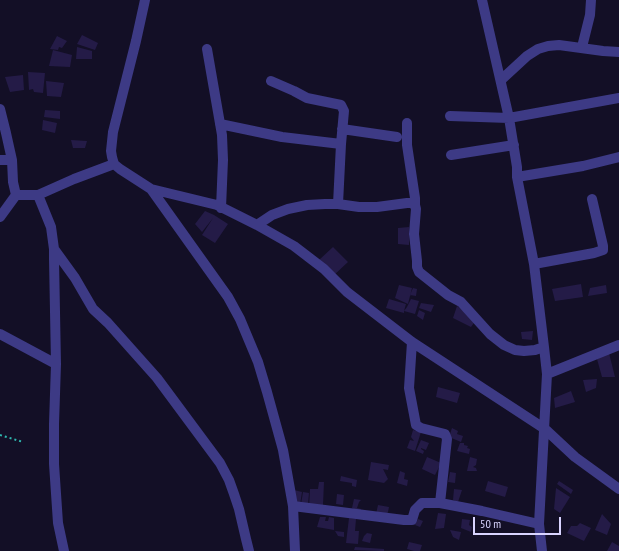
<!DOCTYPE html>
<html>
<head>
<meta charset="utf-8">
<style>
	body { margin:0 }
	#map { position:relative; width:619px; height:551px; overflow:hidden; background:#130f26; font-family:"PT Sans Narrow",sans-serif }
	canvas { display:block }
	.scale { position:absolute; left:473px; top:517px; width:88px; height:18px; box-sizing:border-box; border:2px solid #d9d4ff; border-top:0; padding-left:5px; font-size:12px; line-height:14px; white-space:nowrap; color:#d9d4ff; -webkit-text-stroke:3px #130f26; paint-order:stroke }
</style>
</head>
<body>
<div id="map">
<canvas width="619" height="551"></canvas>
<div class="scale">50 m</div>
</div>
<script>
const context = document.querySelector('canvas').getContext('2d');
context.lineJoin = 'round';
function fill(path, color) { context.fillStyle = color; context.fill(path, 'evenodd'); }
const shape = rows => new Path2D(rows.map(r => 'M' + r).join(''));
function trace(path, color, width, dash) { context.strokeStyle = color; context.lineWidth = width; context.lineCap = dash ? 'butt' : 'round'; context.setLineDash(dash || []); context.stroke(path); }
const building = shape([
	[82,35,98,43,95,50,77,44],
	[57,36,67,41,62,48,59,47,58,50,50,49],
	[77,47,92,51,92,59,76,59],
	[53,50,72,55,70,67,49,66],
	[28,72,45,73,43,93,34,92,33,89,29,90],
	[23,75,24,90,10,92,5,77],
	[46,81,64,83,61,97,47,96],
	[45,110,60,111,60,119,44,117],
	[43,120,57,123,55,133,42,130],
	[71,140,87,141,85,148,73,148],
	[205,211,214,215,228,224,215,243,202,235,213,218,202,232,195,224],
	[409,227,409,245,398,244,398,228],
	[333,247,348,262,333,276,319,260],
	[581,284,583,297,555,301,552,289],
	[399,285,412,288,408,304,395,298],
	[606,285,607,293,588,296,590,288],
	[413,288,417,289,416,296,410,295],
	[389,299,406,304,404,311,407,307,411,299,419,301,415,314,404,311,404,313,386,308],
	[421,303,434,305,431,312,419,308],
	[457,306,476,320,471,327,453,318],
	[419,310,425,313,423,320,417,316],
	[533,331,532,340,522,339,521,332],
	[609,353,615,377,602,377,597,359],
	[597,379,596,388,586,392,583,380],
	[438,387,460,393,457,403,436,397],
	[571,391,575,402,555,408,554,398],
	[452,428,458,431,457,434,463,436,461,442,449,437],
	[413,430,421,432,415,451,407,448,410,440,414,441,411,437],
	[421,440,429,443,426,450,421,448,421,449,424,451,423,454,416,451],
	[460,443,464,443,464,445,468,446,467,448,470,449,469,454,457,451],
	[427,457,441,463,435,475,422,469],
	[470,457,477,459,476,465,473,467,476,468,477,471,467,471],
	[371,462,389,465,388,470,383,469,388,479,384,483,368,480],
	[400,471,405,473,404,479,408,480,407,486,397,483],
	[450,472,456,473,455,483,448,482],
	[341,476,357,480,356,487,352,486,352,483,340,481],
	[488,481,508,487,505,497,485,491],
	[559,481,573,490,571,494,557,484],
	[319,482,324,482,323,505,309,507,310,489,318,489],
	[556,488,570,497,560,513,554,509],
	[454,489,462,490,458,502,453,500],
	[294,490,302,492,300,505,295,505],
	[303,492,309,493,308,505,301,504],
	[337,494,344,495,343,505,336,504],
	[354,499,361,500,359,502,357,508,361,509,360,513,352,508],
	[378,505,389,507,388,512,386,515,376,514],
	[438,513,446,514,444,528,435,529],
	[602,514,611,524,607,535,595,530],
	[320,517,326,517,325,521,328,521,329,517,334,518,334,530,317,527],
	[349,518,356,519,355,531,359,531,358,544,346,543],
	[418,519,423,521,420,527,415,525],
	[462,519,470,520,469,525,472,527,471,532,461,528],
	[580,523,591,528,584,541,567,533,571,526,577,526],
	[450,530,461,532,459,540,453,537],
	[335,531,344,532,344,537,338,536],
	[367,533,372,534,370,543,362,541,364,536],
	[409,542,422,545,420,551,414,551,407,549],
	[612,542,619,546,619,551,607,551],
	[355,547,384,549,384,551,354,550]
]);
const path = shape([
	[0,435,23,442]
]);
const minor = shape([
	[145,0,136,41,113,132,111,151,112,157,114,164,120,169,151,189,228,297,240,319,258,362,267,392,283,450,293,506,295,551],
	[482,0,509,118,517,167,517,177,534,264,544,347,547,374,539,524,542,551],
	[582,47,590,15,591,0],
	[207,49,222,135,223,160,221,208],
	[501,80,527,56,538,49,548,46,559,45,603,51,619,52],
	[271,81,294,91,307,98,341,105,344,111,341,144,338,204],
	[0,109,6,133,12,160,13,182,16,195],
	[450,116,509,118,619,98],
	[407,123,407,145,415,198,415,205],
	[220,124,282,137,341,144],
	[342,129,397,137],
	[451,155,514,145],
	[0,160,12,160],
	[517,177,583,166,619,157],
	[151,189,217,205,257,225,294,246,324,269,347,292,412,342,545,429,575,457,619,489],
	[38,195,51,227,54,249,54,259,56,364,54,424,54,464,58,523,64,551],
	[0,217,16,195,38,195,74,179,114,164],
	[257,225,272,215,288,209,307,205,325,204,338,204,359,207,377,207,407,203,411,203,415,205,416,209,414,234,417,261,417,267,419,272,448,295,461,302,490,334,504,345,515,350,524,351,535,350,544,347],
	[54,249,75,278,93,309,108,323,157,378,220,463,229,480,234,494,239,509,246,539,249,551],
	[534,264,594,253,603,250,603,246,592,199],
	[0,334,56,364],
	[412,342,409,388,416,425,421,428,445,434,447,439,440,503],
	[547,374,619,345],
	[293,506,404,520,412,520,415,510,422,503,440,503,482,511,539,524]
]);
fill(building, '#241b47');
trace(path, '#2fb8b0', 2, [2, 3]);
trace(minor, '#3d3a85', 10);
</script>
</body>
</html>
